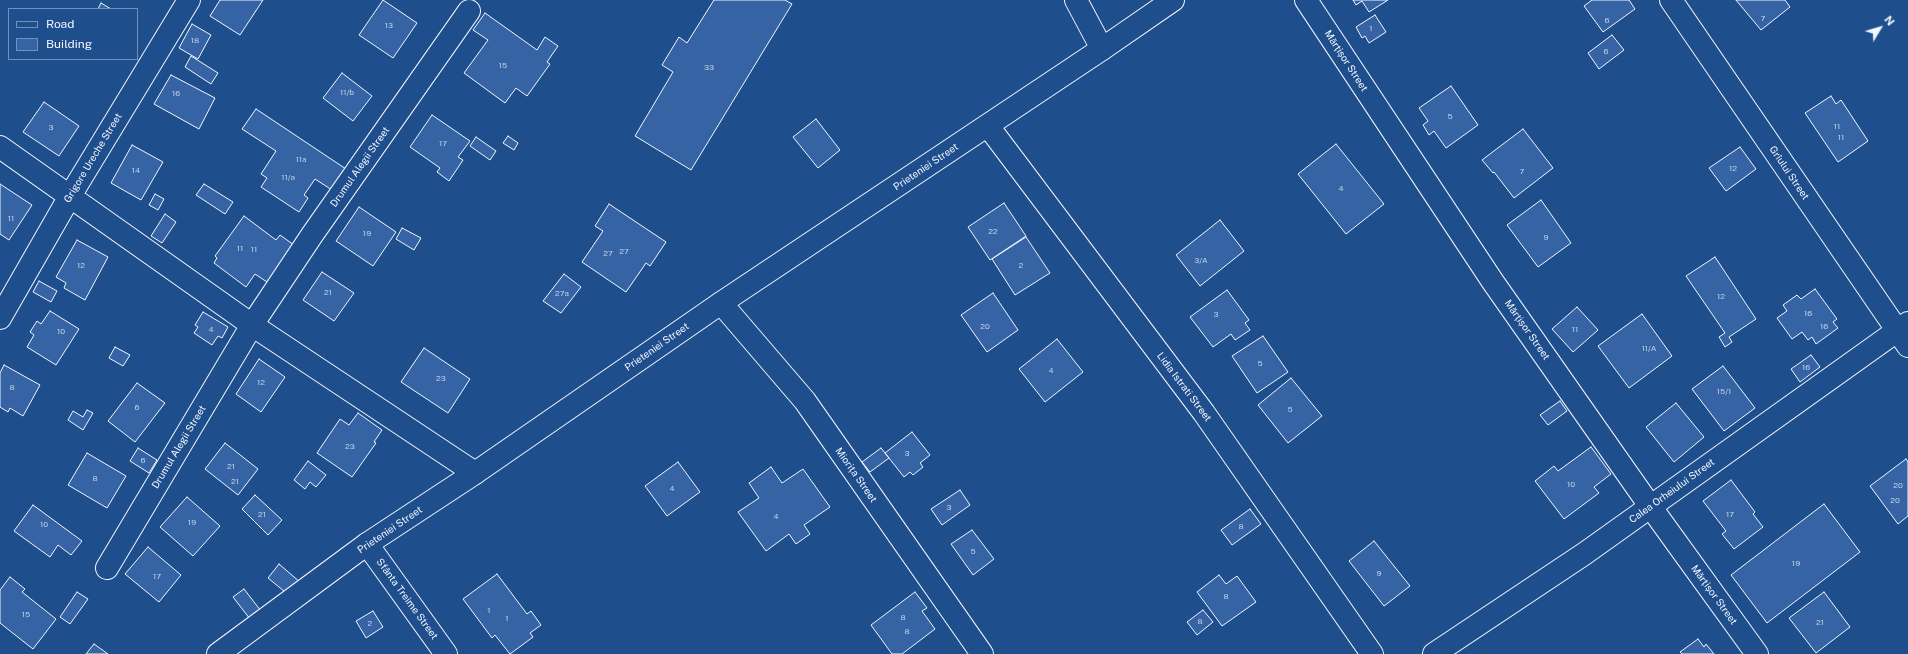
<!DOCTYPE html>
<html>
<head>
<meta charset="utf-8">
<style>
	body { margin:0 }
	#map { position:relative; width:1908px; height:654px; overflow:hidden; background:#1f4e8c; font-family:"Public Sans",sans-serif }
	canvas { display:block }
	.legend { position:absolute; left:8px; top:8px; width:130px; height:52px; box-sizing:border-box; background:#1f4e8c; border:1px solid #7391ba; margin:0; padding:5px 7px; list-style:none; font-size:12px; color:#f2f6ff }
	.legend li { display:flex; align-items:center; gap:8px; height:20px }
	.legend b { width:20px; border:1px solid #7391ba }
	.north { position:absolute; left:1860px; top:8px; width:40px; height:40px; -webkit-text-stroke:3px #1f4e8c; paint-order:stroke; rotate:52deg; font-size:11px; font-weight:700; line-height:16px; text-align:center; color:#f2f6ff }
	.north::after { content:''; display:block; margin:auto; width:14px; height:18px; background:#f2f6ff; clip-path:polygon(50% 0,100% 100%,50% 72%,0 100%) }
</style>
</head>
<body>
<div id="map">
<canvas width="1908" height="654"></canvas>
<ul class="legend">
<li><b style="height:5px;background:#1f4e8c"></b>Road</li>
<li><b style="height:11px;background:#3563a3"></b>Building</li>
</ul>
<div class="north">N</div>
</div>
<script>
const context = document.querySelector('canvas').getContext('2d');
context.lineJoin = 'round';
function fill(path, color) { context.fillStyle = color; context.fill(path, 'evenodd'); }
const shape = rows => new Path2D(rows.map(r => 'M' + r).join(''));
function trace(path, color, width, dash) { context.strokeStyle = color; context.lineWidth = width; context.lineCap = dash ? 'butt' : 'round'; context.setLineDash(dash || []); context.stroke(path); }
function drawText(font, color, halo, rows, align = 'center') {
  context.font = font + ' "Public Sans",sans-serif'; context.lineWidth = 3; context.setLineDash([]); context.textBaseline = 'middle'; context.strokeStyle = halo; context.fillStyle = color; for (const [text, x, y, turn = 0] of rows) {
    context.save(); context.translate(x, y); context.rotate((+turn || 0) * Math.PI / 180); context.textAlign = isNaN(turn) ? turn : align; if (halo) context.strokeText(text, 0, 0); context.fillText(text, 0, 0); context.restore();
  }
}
const building = shape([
	[220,0,263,0,240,35,210,16,220,0],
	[383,0,417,23,393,58,359,35,383,0],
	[714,0,785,0,792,4,691,170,635,136,673,72,662,65,679,37,687,43,714,0],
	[1353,0,1388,0,1369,12,1362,1,1356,5,1353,0],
	[1592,0,1629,0,1635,9,1603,32,1584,6,1592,0],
	[1736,0,1785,0,1790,7,1761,30,1736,0],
	[101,3,111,9,98,9,101,3],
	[485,13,537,50,545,37,558,46,547,62,550,64,527,96,516,88,505,103,464,73,488,40,473,30,485,13],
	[1375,15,1386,32,1369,43,1365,36,1362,38,1356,27,1375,15],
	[192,24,211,35,198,59,179,48,192,24],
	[1612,35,1624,50,1599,69,1588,53,1612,35],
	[191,56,218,73,211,84,185,67,191,56],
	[342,73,372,96,353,121,323,98,342,73],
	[171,75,215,98,199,129,154,104,171,75],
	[1451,86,1478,125,1446,148,1434,131,1429,135,1423,125,1428,121,1419,108,1451,86],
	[1831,96,1836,104,1841,100,1868,141,1838,162,1805,113,1831,96],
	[44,102,79,126,59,156,23,132,44,102],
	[256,109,346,169,332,190,315,179,304,195,308,198,299,212,261,187,267,178,261,174,276,151,242,129,256,109],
	[432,115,470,141,458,157,463,160,449,181,437,172,440,168,410,147,432,115],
	[816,119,840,150,818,168,793,137,816,119],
	[1523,129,1553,168,1514,198,1494,172,1493,173,1482,160,1523,129],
	[508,136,518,143,514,150,503,143,508,136],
	[476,137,496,151,490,160,470,146,476,137],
	[1336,144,1384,204,1346,234,1298,174,1336,144],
	[132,145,163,162,141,200,111,183,132,145],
	[1740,147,1756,169,1726,191,1709,168,1740,147],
	[0,184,32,205,9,240,0,234,0,184],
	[204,184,233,202,225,214,196,195,204,184],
	[155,194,164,199,158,210,149,205,155,194],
	[1541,200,1571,243,1538,267,1507,225,1541,200],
	[1004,203,1026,236,990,260,968,227,1004,203],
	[609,204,666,242,650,266,646,263,626,292,582,262,603,231,595,226,609,204],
	[359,207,396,232,373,266,336,241,359,207],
	[165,214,176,222,162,243,151,236,165,214],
	[244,216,276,240,280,235,294,245,267,282,255,274,246,287,214,263,217,258,215,256,244,216],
	[1220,220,1244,251,1200,286,1176,255,1220,220],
	[402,228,421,238,414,250,396,239,402,228],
	[1026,237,1050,273,1015,295,992,259,1026,237],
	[77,240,108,257,85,300,64,288,66,283,56,277,77,240],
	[1715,257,1756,319,1729,337,1732,342,1725,347,1719,337,1725,333,1686,276,1715,257],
	[322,272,354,293,334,321,303,300,322,272],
	[564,274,581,287,561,313,543,301,564,274],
	[39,281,57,291,51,302,33,292,39,281],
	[1815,289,1837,319,1833,322,1838,328,1816,344,1812,337,1808,340,1802,332,1792,339,1777,318,1787,311,1783,305,1797,295,1801,299,1815,289],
	[1227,290,1249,320,1245,323,1250,330,1235,340,1231,334,1213,347,1190,317,1227,290],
	[993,293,1018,330,987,352,961,315,993,293],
	[1577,307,1598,330,1573,352,1552,329,1577,307],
	[50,311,79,329,56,365,27,347,34,335,30,332,37,321,41,324,50,311],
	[203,312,228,327,222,338,218,336,212,345,194,333,198,327,195,325,203,312],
	[1642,314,1672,356,1629,388,1598,346,1642,314],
	[1263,336,1288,372,1257,393,1232,356,1263,336],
	[1057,339,1083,372,1045,402,1019,369,1057,339],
	[115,347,130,355,123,366,109,358,115,347],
	[424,348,470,379,448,413,401,382,424,348],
	[1811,355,1820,367,1800,382,1791,369,1811,355],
	[259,359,285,377,261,412,236,394,259,359],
	[4,365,40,385,23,416,10,408,8,412,0,407,0,373,4,365],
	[1723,366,1755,408,1724,431,1692,389,1723,366],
	[1291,378,1322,416,1288,443,1258,405,1291,378],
	[137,383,165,403,135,442,108,421,137,383],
	[1560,401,1567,411,1548,425,1540,415,1560,401],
	[1676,403,1704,437,1674,462,1646,427,1676,403],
	[87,410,93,413,83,430,68,420,73,411,83,417,87,410],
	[358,413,382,430,374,442,376,443,352,477,317,453,340,419,349,425,358,413],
	[912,432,930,455,920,463,923,467,913,475,910,472,904,477,885,453,912,432],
	[225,443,258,469,238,495,205,469,225,443],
	[1591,447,1611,474,1594,487,1599,493,1564,519,1535,481,1554,466,1558,471,1591,447],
	[138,448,157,460,149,473,130,461,138,448],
	[881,448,889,458,870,472,862,462,881,448],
	[87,453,126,476,107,508,68,485,87,453],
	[1906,459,1908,462,1908,516,1898,524,1870,486,1906,459],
	[308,461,326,475,316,487,310,482,305,489,294,480,308,461],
	[678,462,700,492,667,516,645,486,678,462],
	[771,467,782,483,803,469,830,507,804,525,810,534,796,544,789,534,766,551,738,512,759,498,749,483,771,467],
	[1731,480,1755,512,1753,514,1763,527,1734,549,1722,534,1726,531,1703,501,1731,480],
	[960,490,970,505,942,525,931,509,960,490],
	[255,495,282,520,268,535,242,509,255,495],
	[187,497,220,526,193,556,160,527,187,497],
	[1824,504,1860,552,1767,623,1731,575,1824,504],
	[33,505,82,541,71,555,58,545,50,557,14,531,33,505],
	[1250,509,1261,524,1232,545,1221,530,1250,509],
	[972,530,994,559,973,575,951,544,972,530],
	[1374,541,1410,586,1384,606,1349,561,1374,541],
	[148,547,181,575,159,602,125,574,148,547],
	[279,564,301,583,290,596,268,578,279,564],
	[497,574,527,614,531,611,541,625,530,633,533,637,510,654,495,635,492,638,463,599,497,574],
	[1219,575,1226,584,1237,576,1256,602,1222,626,1197,592,1219,575],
	[10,577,25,589,22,592,56,619,33,649,0,623,0,590,10,577],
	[244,589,261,611,250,619,233,597,244,589],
	[77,592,88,599,70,624,60,617,77,592],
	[915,592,927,608,922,611,935,629,902,654,892,654,871,625,915,592],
	[1824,592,1850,627,1816,653,1789,618,1824,592],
	[1203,610,1213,622,1197,635,1187,622,1203,610],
	[373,611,383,627,366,638,356,621,373,611],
	[1698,639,1704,647,1706,644,1714,654,1682,654,1680,652,1698,639],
	[94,644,108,654,86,654,94,644]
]);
const minor = shape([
	[1076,0,1102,49],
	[1306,0,1493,282,1650,506,1757,654],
	[1671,0,1908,346],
	[988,126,1204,413,1372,654],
	[0,147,252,325,475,473],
	[721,303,805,401,982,654],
	[0,318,70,196,189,0],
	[367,544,446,654],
	[107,568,252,325,312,235,469,11],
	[1434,654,1584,554,1908,323]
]);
const tertiary = shape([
	[218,654,367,544,475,473,721,303,1102,49,1173,0]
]);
const numberNames = [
	["7",1763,19],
	["6",1607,21],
	["13",389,26],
	["1",1371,29],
	["18",195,41],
	["6",1606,52],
	["15",503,66],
	["33",709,68],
	["11/b",347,93],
	["16",176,94],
	["5",1450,117],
	["11",1837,127],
	["3",51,128],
	["11",1841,138],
	["17",443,144],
	["11a",301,160],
	["12",1733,169],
	["14",136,171],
	["7",1522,172],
	["11/a",288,178],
	["4",1341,189],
	["11",11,219],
	["22",993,232],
	["19",367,234],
	["9",1546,238],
	["11",240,249],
	["11",254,250],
	["27",624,252],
	["27",608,254],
	["3/A",1201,261],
	["12",81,266],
	["2",1021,266],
	["21",328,293],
	["27a",562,294],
	["12",1721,297],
	["16",1808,314],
	["3",1216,315],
	["20",985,327],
	["16",1824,327],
	["4",211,330],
	["11",1575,330],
	["10",61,332],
	["11/A",1649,349],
	["5",1260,364],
	["16",1806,368],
	["4",1051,371],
	["23",441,379],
	["12",261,383],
	["8",12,388],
	["15/1",1724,392],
	["6",137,408],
	["5",1290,410],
	["23",350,447],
	["3",907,454],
	["6",143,461],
	["21",231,467],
	["8",95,479],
	["21",235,482],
	["10",1571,485],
	["20",1898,486],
	["4",672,489],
	["20",1895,501],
	["3",949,508],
	["21",262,515],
	["17",1730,515],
	["4",776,517],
	["19",192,523],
	["10",44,525],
	["8",1241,527],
	["5",973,552],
	["19",1796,564],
	["9",1379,574],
	["17",157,577],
	["8",1226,597],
	["1",489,611],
	["15",26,615],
	["8",903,618],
	["1",507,619],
	["8",1200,622],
	["21",1820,623],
	["2",370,624],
	["8",907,632]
];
const streetNames = [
	["Mărțișor Street",1346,61,57],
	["Grigore Ureche Street",93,158,-59],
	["Drumul Alegii Street",360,167,-55],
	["Prieteniei Street",926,167,-34],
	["Grîului Street",1789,173,56],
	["Mărțișor Street",1527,330,55],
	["Prieteniei Street",657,347,-35],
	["Lidia Istrati Street",1184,387,53],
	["Drumul Alegii Street",179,447,-59],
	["Miorița Street",856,475,55],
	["Calea Orheiului Street",1672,491,-36],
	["Prieteniei Street",390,530,-34],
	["Mărțișor Street",1714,595,54],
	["Sfânta Treime Street",407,599,54]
];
fill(building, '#3563a3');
trace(building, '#f2f6ff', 1);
trace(minor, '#f2f6ff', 24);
trace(tertiary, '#f2f6ff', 24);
trace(minor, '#1f4e8c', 22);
trace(tertiary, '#1f4e8c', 22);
drawText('8px', '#c3d1e8', null, numberNames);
drawText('10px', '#f2f6ff', '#1f4e8c', streetNames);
</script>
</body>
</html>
